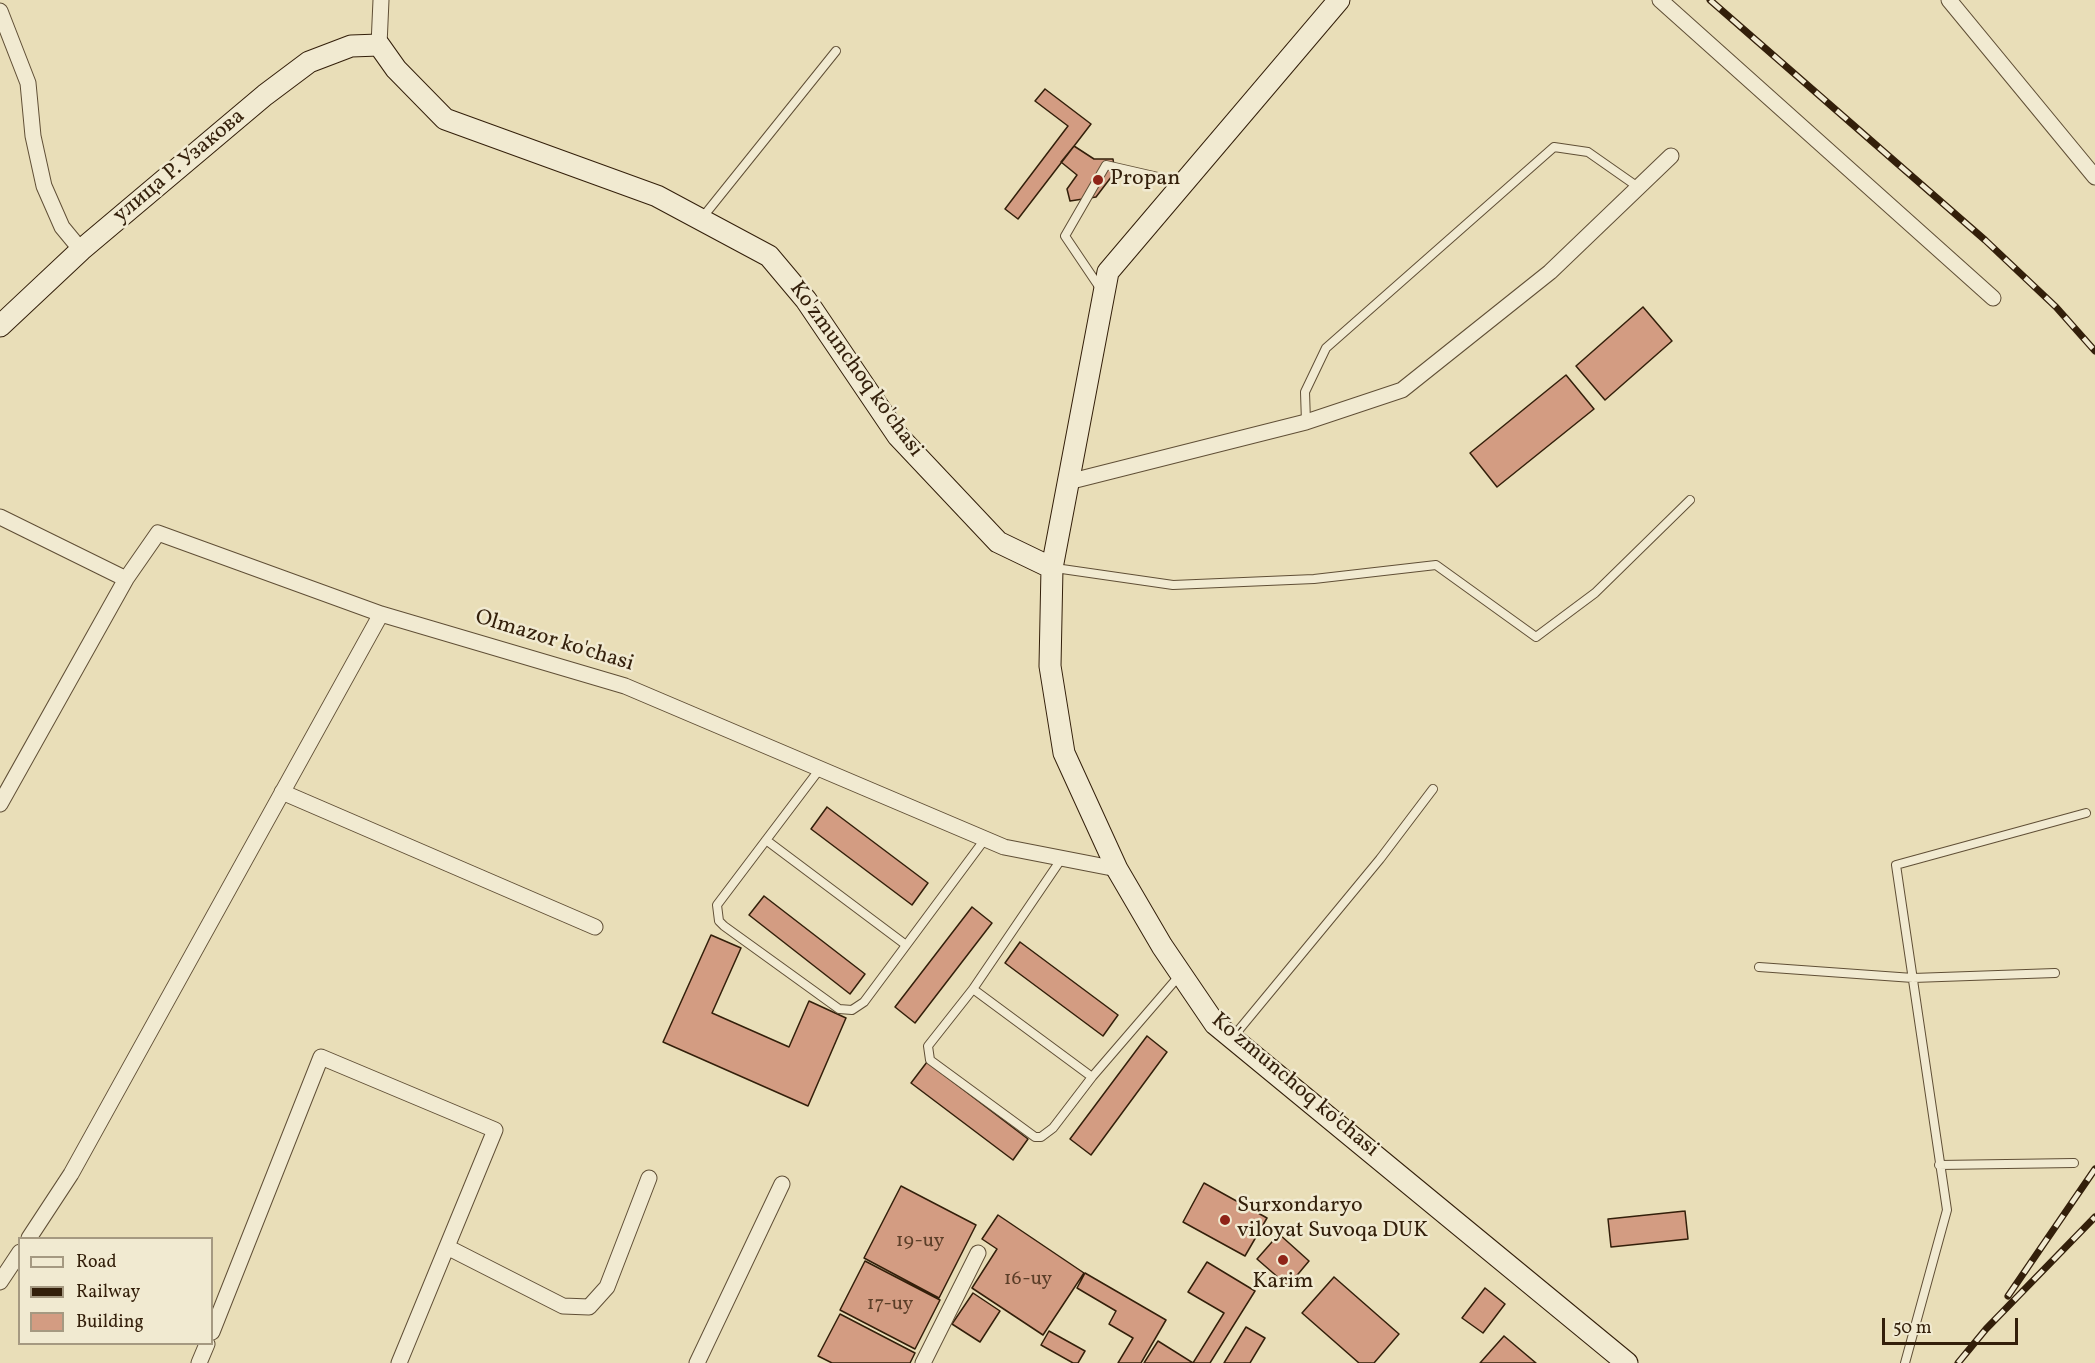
<!DOCTYPE html>
<html>
<head>
<meta charset="utf-8">
<style>
	body { margin:0 }
	#map { position:relative; width:2095px; height:1363px; overflow:hidden; background:#e9deb8; font-family:Vollkorn,serif }
	canvas { display:block }
	.legend { position:absolute; left:18px; top:1237px; width:195px; height:108px; box-sizing:border-box; background:#f1ead1; border:2px solid #a59981; margin:0; padding:8px 10px; list-style:none; font-size:18px; color:#331f0a }
	.legend li { display:flex; align-items:center; gap:12px; height:30px }
	.legend b { width:30px; border:2px solid #a59981 }
	.scale { position:absolute; left:1882px; top:1318px; width:136px; height:27px; box-sizing:border-box; border:3px solid #331f0a; border-top:0; padding-left:8px; font-size:18px; line-height:21px; white-space:nowrap; color:#331f0a; -webkit-text-stroke:4px #f1ead1; paint-order:stroke }
</style>
</head>
<body>
<div id="map">
<canvas width="2095" height="1363"></canvas>
<ul class="legend">
<li><b style="height:8px;background:#f1ead1"></b>Road</li>
<li><b style="height:8px;background:#331f0a"></b>Railway</li>
<li><b style="height:16px;background:#d39c82"></b>Building</li>
</ul>
<div class="scale">50 m</div>
</div>
<script>
const context = document.querySelector('canvas').getContext('2d');
context.lineJoin = 'round';
function fill(path, color) { context.fillStyle = color; context.fill(path, 'evenodd'); }
const shape = rows => new Path2D(rows.map(r => 'M' + r).join(''));
function trace(path, color, width, dash) { context.strokeStyle = color; context.lineWidth = width; context.lineCap = dash ? 'butt' : 'round'; context.setLineDash(dash || []); context.stroke(path); }
function drawText(font, color, halo, rows, align = 'center') {
  context.font = font + ' Vollkorn,serif'; context.lineWidth = 5; context.setLineDash([]); context.textBaseline = 'middle'; context.strokeStyle = halo; context.fillStyle = color; for (const [text, x, y, turn = 0] of rows) {
    context.save(); context.translate(x, y); context.rotate((+turn || 0) * Math.PI / 180); context.textAlign = isNaN(turn) ? turn : align; if (halo) context.strokeText(text, 0, 0); context.fillText(text, 0, 0); context.restore();
  }
}
const building = shape([
	[1045,89,1091,124,1018,219,1005,209,1068,126,1035,101,1045,89],
	[1074,146,1094,159,1113,159,1115,172,1096,197,1070,201,1067,189,1077,175,1061,162,1074,146],
	[1643,307,1672,341,1605,400,1576,366,1643,307],
	[1566,375,1594,409,1497,487,1470,453,1566,375],
	[827,807,928,883,912,905,811,829,827,807],
	[764,896,865,974,850,994,749,915,764,896],
	[972,907,992,923,915,1023,895,1007,972,907],
	[711,935,741,948,712,1013,789,1047,809,1001,846,1018,808,1106,663,1042,711,935],
	[1020,942,1118,1015,1103,1036,1005,963,1020,942],
	[1147,1036,1167,1052,1091,1155,1070,1139,1147,1036],
	[927,1062,1028,1139,1013,1160,911,1083,927,1062],
	[1204,1183,1267,1218,1245,1256,1183,1222,1204,1183],
	[901,1186,976,1225,939,1298,864,1258,901,1186],
	[1685,1211,1688,1239,1611,1247,1608,1219,1685,1211],
	[998,1215,1084,1273,1043,1335,972,1288,997,1249,982,1239,998,1215],
	[1279,1234,1309,1261,1288,1286,1257,1259,1279,1234],
	[865,1261,940,1300,915,1349,840,1310,865,1261],
	[1207,1262,1255,1291,1210,1363,1144,1363,1158,1341,1193,1363,1224,1313,1188,1292,1207,1262],
	[1085,1273,1166,1320,1141,1363,1118,1363,1133,1338,1109,1324,1116,1311,1077,1288,1085,1273],
	[1334,1277,1399,1334,1374,1363,1359,1363,1302,1313,1334,1277],
	[1485,1288,1505,1304,1483,1333,1462,1318,1485,1288],
	[973,1293,1000,1311,980,1342,952,1324,973,1293],
	[840,1314,915,1353,910,1363,832,1363,818,1356,840,1314],
	[1246,1327,1265,1338,1250,1363,1224,1363,1246,1327],
	[1049,1331,1085,1351,1078,1363,1073,1363,1041,1345,1049,1331],
	[1504,1336,1536,1363,1480,1363,1504,1336]
]);
const lane = shape([
	[702,218,836,51],
	[1100,288,1065,236,1106,165,1180,182],
	[1306,422,1305,392,1326,348,1554,147,1588,152,1638,187],
	[1055,568,1173,585,1314,579,1436,565,1536,637,1595,593,1690,500],
	[819,770,717,905,719,921,724,926,839,1009,852,1010,864,1002,985,839],
	[766,840,906,945],
	[1062,858,973,989,928,1046,930,1060,1035,1137,1041,1137,1053,1128,1092,1077,1179,976],
	[1759,967,1913,978,2055,973],
	[973,989,1092,1077],
	[1233,1037,1380,859,1433,789],
	[1939,1165,2074,1163],
	[1905,1363,1947,1210,1896,865,2086,813]
]);
const street = shape([
	[1660,0,1993,298],
	[1949,0,2095,177],
	[0,11,28,83,33,136,44,186,62,227,81,250],
	[379,45,381,0],
	[1068,482,1306,422,1402,390,1550,272,1671,156],
	[0,517,126,579,158,533,381,614,625,686,1004,847,1117,869],
	[282,792,595,927],
	[0,804,126,579],
	[29,1238,71,1174,381,614],
	[447,1247,563,1306,589,1307,607,1287,649,1178],
	[0,1282,20,1252],
	[212,1332,321,1057,495,1130,399,1363],
	[199,1363,207,1344],
	[697,1363,782,1184],
	[923,1363,978,1253]
]);
const secondary = shape([
	[1339,0,1108,272,1052,568,1050,666,1064,753,1117,869,1162,946,1215,1024,1627,1363],
	[0,326,81,250,265,95,309,62,351,46,379,45,396,69,445,119,657,196,769,256,806,300,898,436,998,542,1052,568]
]);
const rail = shape([
	[1710,0,1985,240,2056,307,2095,351],
	[2008,1296,2095,1169],
	[1958,1363,1986,1329,2095,1217]
]);
const markers = [
	[1098,180,6,"#8f2418"],
	[1225,1220,6,"#8f2418"],
	[1283,1260,6,"#8f2418"]
];
const numberNames = [
	["19-uy",920,1242],
	["16-uy",1028,1280],
	["17-uy",890,1305]
];
const streetNames = [
	["улица Р. Узакова",180,167,-40],
	["Ko'zmunchoq ko'chasi",855,370,54],
	["Olmazor ko'chasi",554,642,17],
	["Ko'zmunchoq ko'chasi",1294,1086,40]
];
const poiNames = [
	["Propan",1110,180],
	["Surxondaryo",1237,1207],
	["viloyat Suvoqa DUK",1237,1232],
	["Karim",1283,1283,"center"]
];
fill(building, '#d39c82');
trace(building, '#331f0a', 1.5);
trace(lane, '#604f36', 10);
trace(street, '#604f36', 17);
trace(secondary, '#331f0a', 23);
trace(lane, '#f1ead1', 8);
trace(street, '#f1ead1', 15);
trace(secondary, '#f1ead1', 21);
trace(rail, '#331f0a', 7);
trace(rail, '#f1ead1', 4.5, [14]);
for (const [x, y, r, color] of markers) { const dot = new Path2D(); dot.arc(x, y, r, 0, 2 * Math.PI); context.fillStyle = color; context.fill(dot); trace(dot, '#f1ead1', 2); }
drawText('20px', '#5b3e28', null, numberNames);
drawText('22px', '#331f0a', '#f1ead1', streetNames);
drawText('22px', '#331f0a', '#f1ead1', poiNames, 'left');
</script>
</body>
</html>
